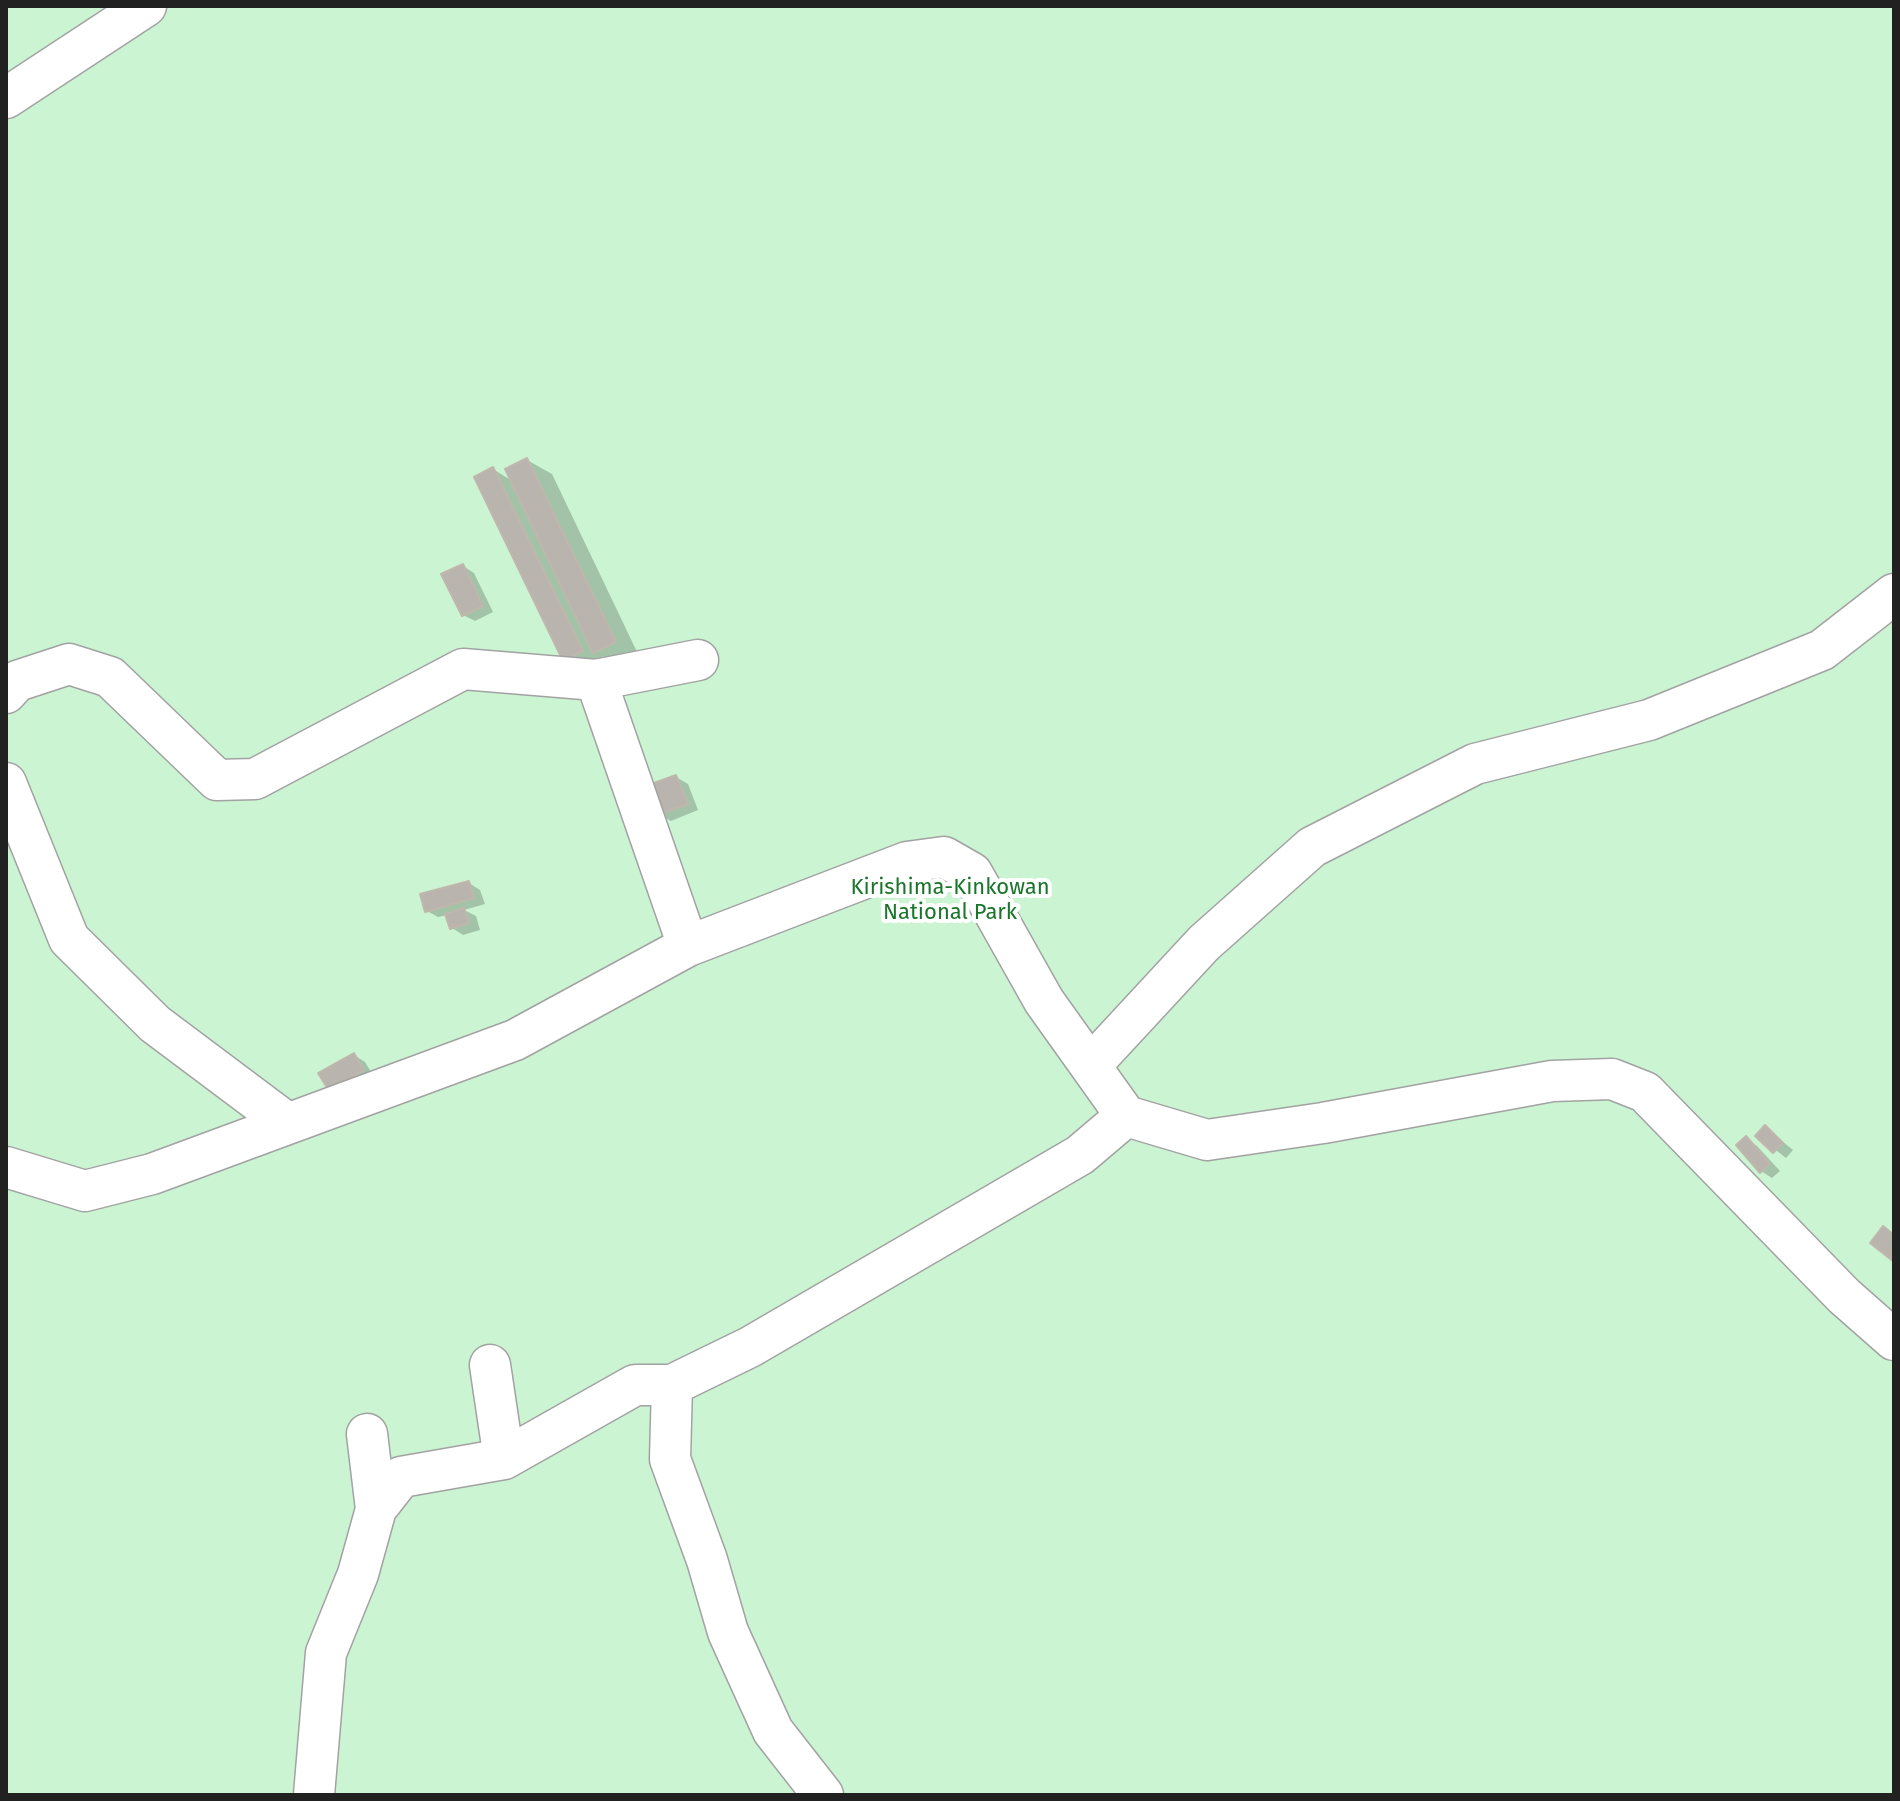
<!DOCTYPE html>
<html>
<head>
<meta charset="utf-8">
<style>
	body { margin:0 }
	#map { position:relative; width:1900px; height:1801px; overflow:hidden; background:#f0eee8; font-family:"Fira Sans",sans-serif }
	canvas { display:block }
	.frame { position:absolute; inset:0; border:8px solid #212121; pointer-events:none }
</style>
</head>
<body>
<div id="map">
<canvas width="1900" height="1801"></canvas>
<div class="frame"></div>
</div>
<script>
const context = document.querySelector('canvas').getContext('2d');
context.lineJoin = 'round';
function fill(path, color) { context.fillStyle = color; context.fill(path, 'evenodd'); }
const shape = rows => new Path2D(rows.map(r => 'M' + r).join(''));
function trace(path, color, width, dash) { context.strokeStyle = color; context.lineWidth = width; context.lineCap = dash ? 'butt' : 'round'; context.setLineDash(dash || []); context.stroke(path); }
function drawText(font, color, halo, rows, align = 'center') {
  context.font = font + ' "Fira Sans",sans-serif'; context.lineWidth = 8; context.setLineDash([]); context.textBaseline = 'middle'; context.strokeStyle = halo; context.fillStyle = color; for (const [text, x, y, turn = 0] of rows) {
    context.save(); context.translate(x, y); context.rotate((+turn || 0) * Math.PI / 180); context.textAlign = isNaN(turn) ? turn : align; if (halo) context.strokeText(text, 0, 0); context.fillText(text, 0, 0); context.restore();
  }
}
const park = shape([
	[6,6,1894,6,1894,1795,6,1795]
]);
const shadow = shape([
	[527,460,552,474,639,656,619,666,602,656,606,665,565,659,493,469,512,481],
	[463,566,474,573,493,612,475,621,463,615],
	[676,777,688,784,698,810,671,821,659,814],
	[469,883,480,890,485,904,464,910,476,916,480,930,463,935,452,928,448,915,438,917,427,911],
	[354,1055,365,1062,374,1077,330,1089],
	[1766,1128,1793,1150,1786,1158,1758,1136],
	[1746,1139,1757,1146,1780,1171,1772,1178,1761,1171]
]);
const building = shape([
	[527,458,616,642,593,653,505,469,527,458],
	[493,467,583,651,563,661,474,477,493,467],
	[463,564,483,606,462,616,441,574,463,564],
	[676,775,688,804,658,815,646,786,676,775],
	[469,881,474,898,425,912,420,894,469,881],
	[464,908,469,923,450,929,445,914,464,908],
	[354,1053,364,1070,329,1091,318,1073,354,1053],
	[1765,1125,1783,1143,1773,1153,1755,1136,1765,1125],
	[1746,1136,1770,1164,1760,1173,1736,1145,1746,1136],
	[1883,1226,1894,1235,1894,1262,1870,1243,1883,1226]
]);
const minor = shape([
	[6,98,146,6],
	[596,680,688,946],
	[6,693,17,681,69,664,110,677,217,780,255,779,463,669,596,680,698,660],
	[6,783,69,939,155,1024,287,1123],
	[1091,1065,1204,943,1312,847,1475,764,1649,720,1822,650,1894,594],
	[6,1167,85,1191,152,1174,515,1040,688,946,907,862,944,857,972,873,1044,1001,1126,1116,1207,1140,1323,1123,1552,1081,1612,1079,1645,1092,1844,1296,1894,1340],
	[490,1365,504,1459],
	[367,1434,376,1509],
	[314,1795,326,1653,358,1574,376,1509,401,1477,504,1459,635,1385,672,1385],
	[823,1795,773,1731,728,1632,707,1560,670,1459,672,1385,750,1347,1080,1155,1126,1116]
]);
const parkNames = [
	["Kirishima-Kinkowan",950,888],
	["National Park",950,913]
];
fill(park, '#cbf4d3');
fill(shadow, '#0003');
fill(building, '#b9b4ae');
trace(building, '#c0b7ac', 2);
trace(minor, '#a2a2a2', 43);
trace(minor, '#fff', 40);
drawText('22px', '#187529', '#fff', parkNames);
</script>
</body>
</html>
